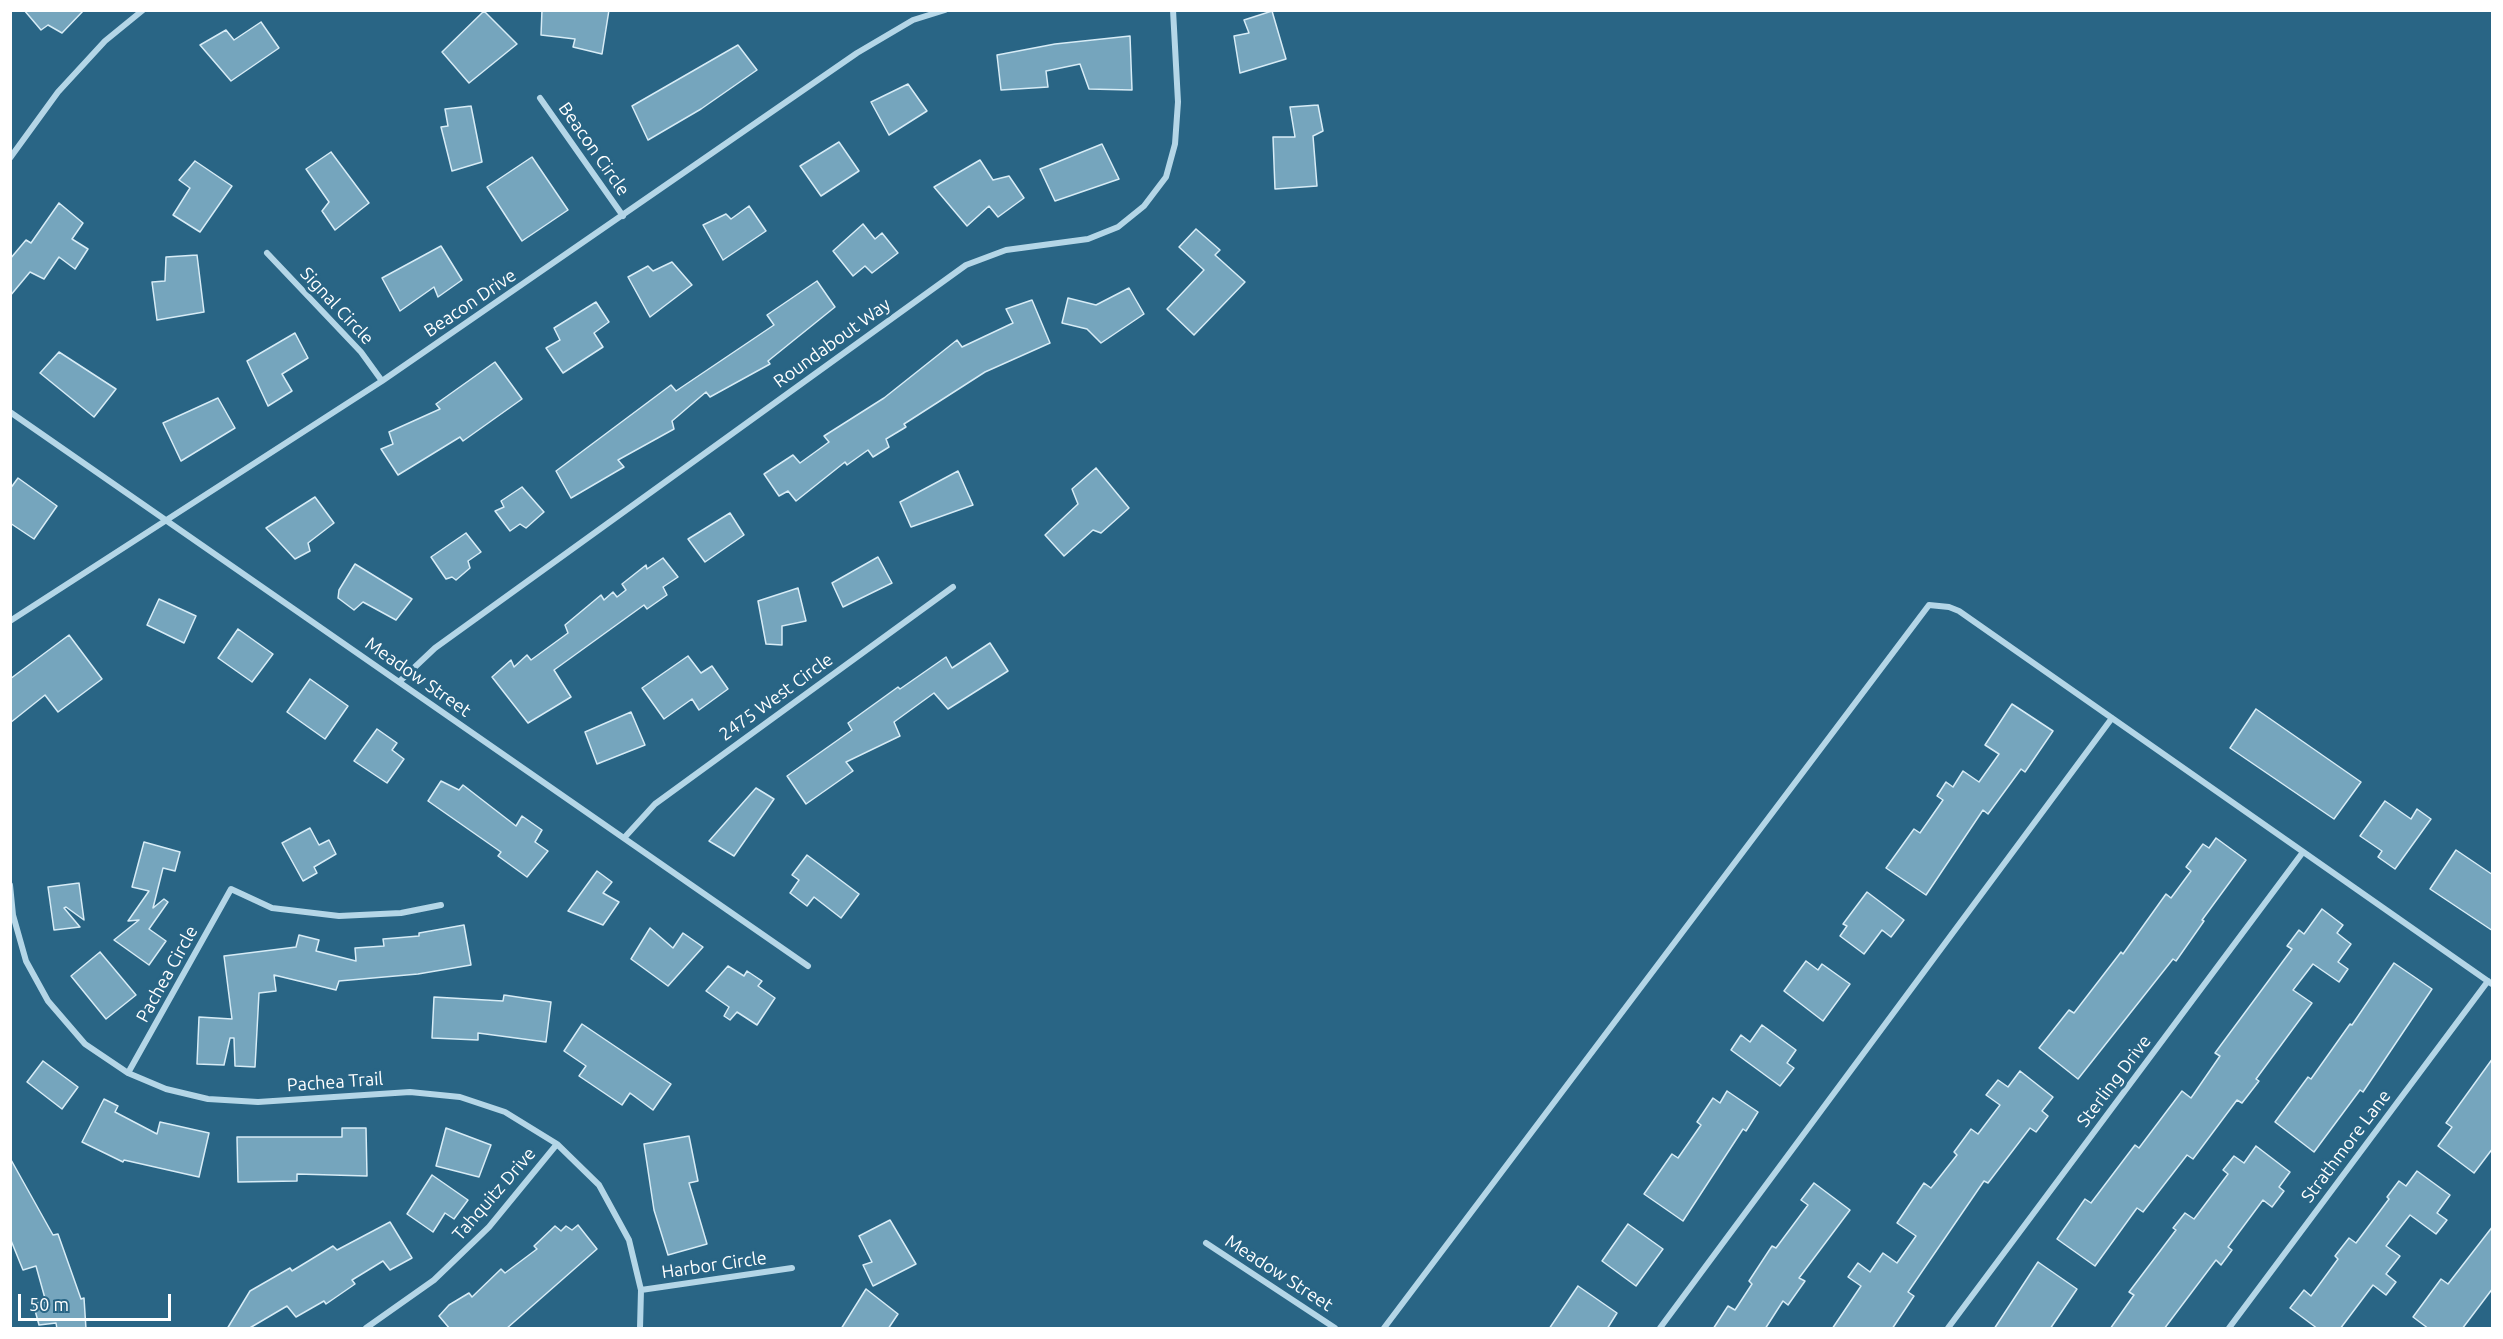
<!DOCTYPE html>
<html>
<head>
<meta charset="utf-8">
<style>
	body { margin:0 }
	#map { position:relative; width:2503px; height:1339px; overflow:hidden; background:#296585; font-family:Ubuntu,sans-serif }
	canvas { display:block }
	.frame { position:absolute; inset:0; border:12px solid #fff; pointer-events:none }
	.scale { position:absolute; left:18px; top:1294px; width:153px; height:27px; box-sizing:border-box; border:3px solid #fff; border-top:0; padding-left:8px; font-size:18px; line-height:21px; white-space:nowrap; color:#fff; -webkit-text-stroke:4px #296585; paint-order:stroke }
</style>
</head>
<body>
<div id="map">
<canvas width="2503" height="1339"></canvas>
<div class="frame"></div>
<div class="scale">50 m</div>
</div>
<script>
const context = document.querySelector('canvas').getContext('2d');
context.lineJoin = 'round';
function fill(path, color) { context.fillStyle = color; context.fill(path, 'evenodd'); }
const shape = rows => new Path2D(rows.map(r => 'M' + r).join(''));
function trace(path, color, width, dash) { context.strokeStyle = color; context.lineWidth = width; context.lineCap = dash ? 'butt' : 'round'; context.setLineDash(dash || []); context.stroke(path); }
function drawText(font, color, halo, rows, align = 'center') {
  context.font = font + ' Ubuntu,sans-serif'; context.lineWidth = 6; context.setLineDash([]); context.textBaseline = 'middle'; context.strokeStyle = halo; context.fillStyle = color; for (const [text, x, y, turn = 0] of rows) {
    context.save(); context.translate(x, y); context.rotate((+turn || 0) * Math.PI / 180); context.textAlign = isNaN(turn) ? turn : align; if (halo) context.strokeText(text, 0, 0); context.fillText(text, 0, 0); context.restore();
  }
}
const building = shape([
	[24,10,84,10,62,33,48,25,41,30,24,10],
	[542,10,609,10,602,54,573,47,575,39,541,35,542,10],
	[484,11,517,44,469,83,442,52,484,11],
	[1272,11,1286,59,1240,73,1234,36,1249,33,1244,20,1272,11],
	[261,22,279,48,231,81,200,45,226,30,234,40,261,22],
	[1130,36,1132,90,1089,89,1080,64,1046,71,1048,87,1001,90,997,55,1055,44,1130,36],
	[738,45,757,70,701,109,648,140,632,106,738,45],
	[908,84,927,111,889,135,871,102,908,84],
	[1318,105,1323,131,1313,136,1317,186,1275,189,1273,137,1295,137,1290,107,1318,105],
	[471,106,482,162,452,171,441,127,448,126,445,109,471,106],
	[839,142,859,171,821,196,800,166,839,142],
	[1102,144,1119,179,1055,201,1040,169,1102,144],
	[331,152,369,203,335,230,322,211,329,202,306,169,331,152],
	[532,157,568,210,522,241,487,187,532,157],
	[980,160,993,180,1009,176,1024,198,998,217,989,206,967,226,934,187,980,160],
	[195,161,232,186,200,232,173,215,190,188,179,180,195,161],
	[59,203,83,223,72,239,88,249,75,269,59,257,44,279,30,272,10,296,10,259,26,240,31,243,59,203],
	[749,206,766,231,723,260,703,225,726,214,731,219,749,206],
	[863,224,875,239,882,233,898,253,872,273,865,266,853,276,833,251,863,224],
	[1196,229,1220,250,1215,255,1245,282,1194,335,1167,309,1204,270,1179,247,1196,229],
	[441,246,462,280,438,297,434,287,400,311,382,278,441,246],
	[197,255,204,312,157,320,152,282,165,281,166,257,197,255],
	[672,262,692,285,650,317,628,277,648,266,653,271,672,262],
	[817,281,835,307,768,361,770,364,710,397,706,392,672,421,674,429,618,460,624,467,571,498,556,471,671,385,676,391,774,325,767,315,817,281],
	[1129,288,1144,314,1101,343,1087,329,1062,323,1068,298,1096,305,1129,288],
	[1032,300,1050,343,985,372,904,424,906,427,886,439,889,447,873,457,868,450,847,465,845,462,796,501,788,491,779,496,764,474,793,455,800,463,829,442,824,436,884,398,957,340,962,347,1013,323,1006,309,1032,300],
	[596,302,609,322,594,333,603,347,563,373,546,348,560,340,554,328,596,302],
	[295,333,308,358,282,374,292,391,268,406,247,361,295,333],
	[59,352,116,389,94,417,40,373,59,352],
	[495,362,522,399,463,441,460,437,398,475,381,449,393,444,389,432,440,409,436,404,495,362],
	[218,398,235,428,181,461,163,423,218,398],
	[1096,468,1129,508,1101,533,1093,530,1064,556,1045,535,1078,504,1072,489,1096,468],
	[958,471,973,505,911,527,900,502,958,471],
	[18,478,57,506,34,539,10,523,10,489,18,478],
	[522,487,544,512,526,528,520,524,510,531,495,511,504,507,501,501,522,487],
	[315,497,334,523,308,543,310,551,295,559,266,528,315,497],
	[730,513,744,535,705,562,688,539,730,513],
	[466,533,481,552,468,561,470,568,456,580,452,577,446,579,431,557,466,533],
	[878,557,892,583,843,607,832,583,878,557],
	[663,558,678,577,663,587,667,595,647,609,644,605,554,670,571,697,528,723,492,677,511,660,514,667,527,655,531,660,568,633,565,625,601,595,604,600,613,592,617,597,626,590,622,584,646,565,647,569,663,558],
	[355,564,412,599,396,620,363,602,354,610,338,598,339,590,355,564],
	[798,588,806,621,782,626,782,645,766,644,758,601,798,588],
	[159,599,196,616,184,643,147,625,159,599],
	[238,629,273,654,252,682,218,658,238,629],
	[69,635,102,679,58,712,45,695,10,723,10,679,69,635],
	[990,643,1008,671,948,709,934,693,894,722,900,736,846,762,853,771,806,804,787,776,852,730,848,723,898,687,900,689,946,657,952,668,990,643],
	[688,656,701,673,712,666,728,689,699,710,692,699,664,719,642,688,688,656],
	[310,679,348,706,325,739,287,712,310,679],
	[2012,704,2053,731,2025,772,2021,769,1988,814,1983,810,1926,895,1886,868,1914,829,1920,833,1943,800,1937,796,1946,782,1953,787,1963,771,1979,782,1999,754,1985,745,2012,704],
	[2256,709,2361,782,2334,819,2230,748,2256,709],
	[631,712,645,745,597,764,585,732,631,712],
	[377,729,397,743,392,750,404,759,387,783,354,761,377,729],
	[441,781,459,790,463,785,516,826,522,816,542,830,535,842,548,851,527,877,498,856,501,852,428,801,441,781],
	[756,788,774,799,734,856,709,841,756,788],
	[2385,801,2411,819,2417,809,2431,819,2395,869,2378,857,2382,851,2360,836,2385,801],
	[310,828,319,845,329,840,336,854,314,867,317,873,303,881,282,843,310,828],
	[2216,838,2246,860,2202,920,2204,921,2176,961,2173,959,2078,1079,2039,1048,2069,1010,2074,1013,2121,952,2123,954,2166,894,2171,898,2191,871,2186,867,2203,844,2209,848,2216,838],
	[144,842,180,852,175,871,163,868,153,908,164,899,168,902,149,929,166,941,149,965,114,940,139,920,128,921,149,891,132,887,144,842],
	[2456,850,2493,875,2493,931,2430,889,2456,850],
	[807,855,859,894,841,918,814,897,807,906,790,893,799,880,792,875,807,855],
	[597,871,612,882,603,893,619,902,603,925,568,911,597,871],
	[79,883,84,920,66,907,64,908,80,927,54,930,48,887,79,883],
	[1867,892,1904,920,1891,937,1882,930,1864,954,1840,936,1847,926,1843,924,1867,892],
	[2322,909,2343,925,2337,933,2351,944,2338,962,2348,969,2339,982,2313,964,2293,990,2312,1003,2256,1079,2259,1081,2242,1103,2237,1100,2193,1159,2187,1155,2143,1212,2137,1208,2095,1266,2057,1239,2085,1199,2091,1203,2135,1145,2139,1148,2182,1091,2191,1098,2220,1056,2215,1053,2292,949,2287,946,2299,930,2304,934,2322,909],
	[464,925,471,965,418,974,339,981,336,990,274,975,276,991,259,993,255,1067,235,1066,234,1038,230,1038,224,1065,197,1064,199,1017,232,1019,224,956,296,947,299,935,319,940,316,951,356,961,355,948,384,946,383,939,419,936,419,933,464,925],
	[650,928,673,948,683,933,703,947,668,986,631,959,650,928],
	[100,952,136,995,106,1019,71,976,100,952],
	[1806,961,1818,970,1822,964,1850,984,1823,1021,1784,991,1806,961],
	[2394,963,2432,989,2363,1092,2360,1090,2314,1152,2275,1122,2308,1077,2311,1079,2350,1024,2352,1025,2394,963],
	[728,966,744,976,747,971,762,981,758,986,775,998,757,1025,737,1012,730,1020,724,1016,729,1007,706,991,728,966],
	[504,995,551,1002,546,1042,478,1033,478,1040,432,1038,434,997,503,1001,504,995],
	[582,1024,671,1084,653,1110,630,1093,622,1105,579,1076,586,1066,564,1051,582,1024],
	[1762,1025,1796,1050,1787,1063,1794,1068,1780,1086,1731,1050,1741,1035,1750,1042,1762,1025],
	[2493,1058,2493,1148,2474,1173,2438,1146,2452,1127,2446,1123,2493,1058],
	[43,1061,78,1087,62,1109,27,1082,43,1061],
	[2020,1071,2053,1097,2042,1111,2048,1116,2036,1132,2030,1128,1988,1183,1984,1181,1908,1292,1914,1296,1892,1329,1832,1329,1861,1286,1848,1277,1858,1263,1870,1272,1883,1253,1897,1263,1916,1236,1897,1223,1924,1183,1931,1188,1957,1155,1954,1152,1971,1129,1978,1134,2000,1105,1986,1095,1998,1080,2008,1087,2020,1071],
	[1727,1091,1758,1112,1746,1131,1743,1129,1683,1221,1644,1194,1672,1154,1678,1158,1701,1125,1697,1122,1713,1098,1720,1103,1727,1091],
	[104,1099,118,1106,115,1112,157,1134,160,1122,209,1133,199,1177,124,1160,123,1162,82,1142,104,1099],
	[342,1128,366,1128,367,1176,297,1174,297,1181,238,1182,237,1137,342,1137,342,1128],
	[446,1128,491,1145,479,1177,436,1166,446,1128],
	[689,1136,698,1181,689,1183,707,1244,668,1255,654,1210,644,1144,689,1136],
	[2256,1146,2290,1172,2279,1187,2284,1191,2272,1207,2263,1200,2228,1247,2232,1250,2221,1265,2216,1260,2164,1329,2110,1329,2134,1295,2129,1292,2176,1230,2173,1228,2185,1213,2194,1219,2228,1174,2223,1170,2234,1156,2244,1163,2256,1146],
	[10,1158,53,1235,58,1234,81,1299,84,1298,86,1329,57,1329,56,1323,39,1325,33,1303,46,1302,36,1266,23,1270,10,1238,10,1158],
	[2417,1171,2450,1195,2437,1213,2447,1220,2436,1234,2410,1215,2386,1246,2400,1256,2386,1274,2396,1282,2386,1295,2373,1285,2340,1329,2318,1329,2290,1308,2304,1290,2311,1296,2338,1259,2335,1256,2349,1238,2356,1243,2389,1199,2387,1197,2399,1181,2406,1186,2417,1171],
	[432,1175,468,1200,454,1219,445,1213,433,1232,407,1214,432,1175],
	[1814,1183,1850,1210,1799,1278,1805,1281,1788,1305,1783,1301,1765,1329,1713,1329,1728,1306,1735,1310,1752,1284,1749,1281,1772,1246,1776,1248,1808,1205,1801,1200,1814,1183],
	[890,1220,916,1264,873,1286,863,1265,872,1262,859,1236,890,1220],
	[390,1222,412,1258,390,1270,383,1261,352,1280,355,1284,326,1304,324,1301,296,1317,287,1306,248,1329,227,1329,250,1291,290,1268,292,1271,333,1246,337,1250,390,1222],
	[1628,1224,1663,1249,1636,1286,1602,1261,1628,1224],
	[578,1225,597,1249,506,1329,450,1329,439,1316,449,1305,469,1293,472,1297,501,1269,505,1273,537,1249,534,1246,555,1226,561,1231,566,1226,572,1230,578,1225],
	[2493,1226,2493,1288,2462,1329,2429,1329,2413,1317,2441,1279,2448,1284,2493,1226],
	[2038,1262,2077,1289,2050,1329,1994,1329,2038,1262],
	[1578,1286,1617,1313,1607,1329,1549,1329,1578,1286],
	[866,1289,898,1314,888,1329,841,1329,866,1289]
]);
const street = shape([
	[540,98,623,216],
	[10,158,58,92,105,41,143,10],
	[267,253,361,352,382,381],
	[10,412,808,966],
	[10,621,382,381,857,53,913,20,945,10],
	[399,682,435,648,966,265,1006,250,1088,239,1118,227,1144,206,1166,177,1175,144,1178,102,1173,10],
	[624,838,655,804,953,587],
	[10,885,13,915,26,961,48,1001,85,1044,128,1073,166,1089,208,1099,258,1102,410,1092,460,1097,505,1112,557,1144,599,1185,629,1240,641,1290,640,1328],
	[128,1073,231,889,272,908,339,916,401,913,441,905],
	[1206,1243,1335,1328],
	[641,1290,792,1268],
	[366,1328,434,1280,489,1227,557,1144],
	[1384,1328,1929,605,1949,607,1959,611,2492,984],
	[1660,1328,2112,718],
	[1948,1328,2303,852],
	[2229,1328,2488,981]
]);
const streetNames = [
	["Beacon Circle",594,149,55],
	["Beacon Drive",470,303,-34],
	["Signal Circle",337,306,47],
	["Roundabout Way",832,343,-36],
	["Meadow Street",418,677,35],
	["2475 West Circle",776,697,-36],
	["Pachea Circle",167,974,-61],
	["Sterling Drive",2114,1081,-53],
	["Pachea Trail",335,1082,-4],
	["Strathmore Lane",2346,1146,-53],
	["Tahquitz Drive",494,1194,-49],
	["Harbor Circle",714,1265,-8],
	["Meadow Street",1279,1273,33]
];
fill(building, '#75a5bd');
trace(building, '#d7ecf6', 1.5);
trace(street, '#b4d6e7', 6);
drawText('18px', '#fff', '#296585', streetNames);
</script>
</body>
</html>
